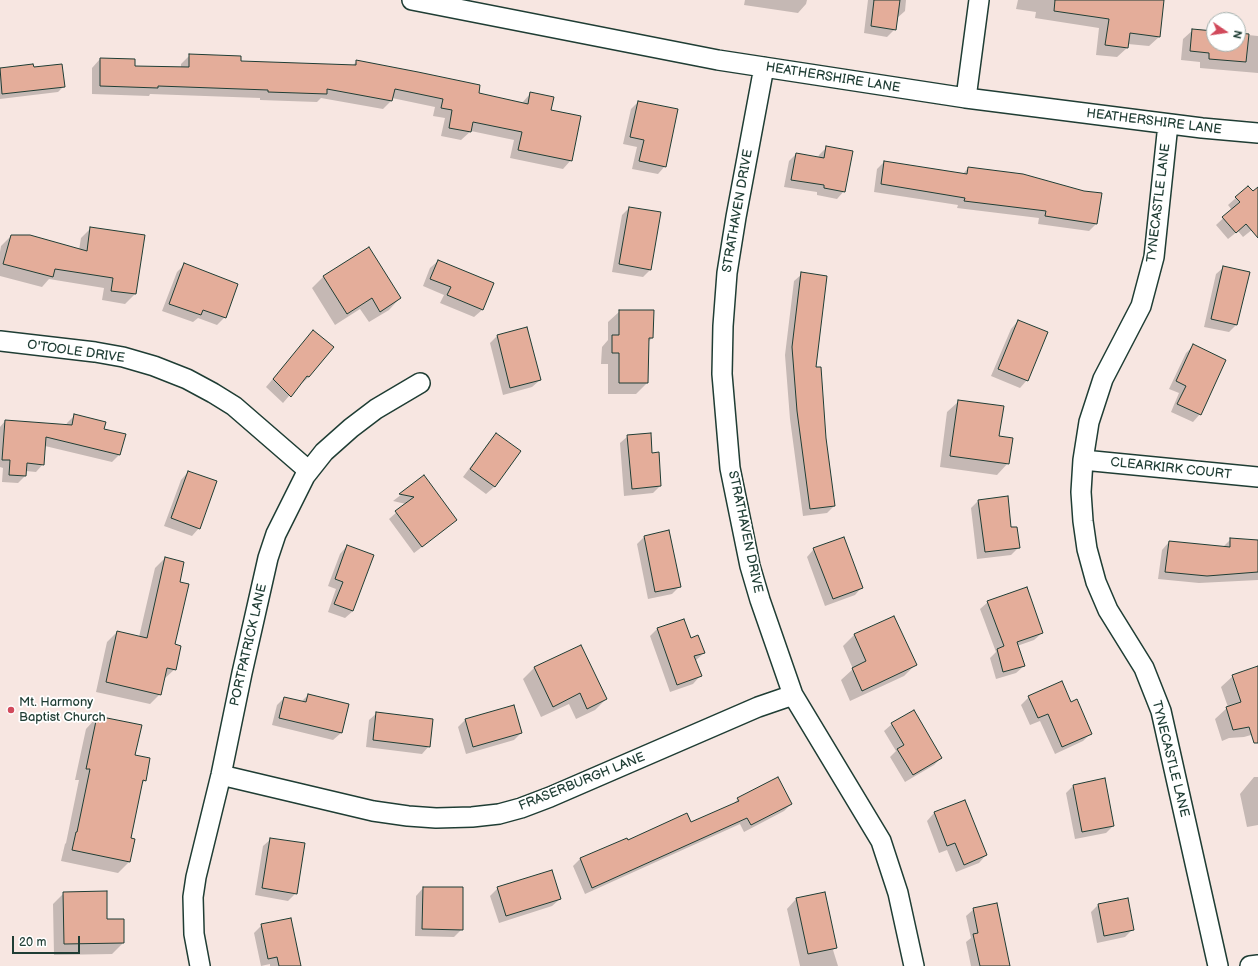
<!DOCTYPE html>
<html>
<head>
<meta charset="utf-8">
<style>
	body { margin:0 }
	#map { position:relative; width:1258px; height:966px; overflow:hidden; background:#f7e6e1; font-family:"Balsamiq Sans",sans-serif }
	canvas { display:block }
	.north { position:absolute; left:1206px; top:12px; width:40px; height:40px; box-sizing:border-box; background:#fff; border:1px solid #a5b1ae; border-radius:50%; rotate:103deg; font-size:11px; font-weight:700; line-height:16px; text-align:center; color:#1f3d34 }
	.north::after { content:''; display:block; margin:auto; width:14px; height:18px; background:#d1495b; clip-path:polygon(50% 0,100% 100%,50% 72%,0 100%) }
	.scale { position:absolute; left:12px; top:936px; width:68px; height:18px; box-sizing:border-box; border:2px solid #1f3d34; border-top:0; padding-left:5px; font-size:12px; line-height:14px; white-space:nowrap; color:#1f3d34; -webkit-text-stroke:3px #fff; paint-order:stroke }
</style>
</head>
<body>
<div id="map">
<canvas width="1258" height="966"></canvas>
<div class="north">N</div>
<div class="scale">20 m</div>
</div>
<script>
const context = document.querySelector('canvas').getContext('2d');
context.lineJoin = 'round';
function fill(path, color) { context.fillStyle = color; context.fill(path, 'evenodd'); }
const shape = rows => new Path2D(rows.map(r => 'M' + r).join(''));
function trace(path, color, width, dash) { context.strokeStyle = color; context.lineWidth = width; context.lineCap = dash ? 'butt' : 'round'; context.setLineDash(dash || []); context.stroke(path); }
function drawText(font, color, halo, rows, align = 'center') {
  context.font = font + ' "Balsamiq Sans",sans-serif'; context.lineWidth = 3.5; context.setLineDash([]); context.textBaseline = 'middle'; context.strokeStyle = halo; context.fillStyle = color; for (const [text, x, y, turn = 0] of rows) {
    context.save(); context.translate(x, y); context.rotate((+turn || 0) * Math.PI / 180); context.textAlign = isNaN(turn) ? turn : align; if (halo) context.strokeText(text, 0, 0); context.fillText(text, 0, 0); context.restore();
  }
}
const shadow = shape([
	[745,0,807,0,806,4,798,13,744,5],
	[868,0,906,0,905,11,896,19,895,29,887,37,864,33],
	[1018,0,1163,0,1159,37,1149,46,1128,44,1127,48,1117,57,1096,55,1099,28,1035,18,1036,12,1016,9],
	[1193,30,1214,32,1214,44,1238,44,1238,34,1258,36,1258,73,1200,68,1200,62,1181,60,1183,39],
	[190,55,240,62,352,66,357,61,477,94,522,103,530,94,550,111,571,160,563,169,510,158,514,140,471,131,461,140,441,136,445,118,433,116,435,107,392,98,391,101,383,109,321,98,317,102,260,100,260,98,150,94,149,96,92,94,92,68,100,59,134,67,181,68,181,64],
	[32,65,33,68,64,86,58,92,0,99,0,69],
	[638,102,665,166,658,174,632,169,637,147,623,144,631,109],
	[827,147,844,191,837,199,817,195,817,192,784,187,789,161,796,154,818,158,819,155],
	[884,162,963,174,968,168,1096,224,1089,231,1038,224,1039,218,957,208,958,205,874,192,877,169],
	[1248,187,1258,225,1243,237,1238,231,1228,239,1216,225,1232,210,1228,205],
	[629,208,650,270,643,277,612,272,622,215],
	[91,228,144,236,135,294,125,304,102,300,104,288,49,279,42,287,0,276,0,252,1,246,11,236,79,250,81,238],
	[369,248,400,298,389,310,369,322,360,309,335,325,312,288,323,277],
	[438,261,493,284,482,310,474,317,440,303,444,295,423,286,430,268],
	[184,265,225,317,217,325,198,318,193,322,162,311,177,272],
	[1224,267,1236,325,1229,332,1204,327,1216,274],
	[802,274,834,506,827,513,803,516,790,419,785,355,794,281],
	[620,311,652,338,648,342,647,383,636,394,608,394,608,364,601,364,602,347,608,340,608,322],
	[1018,321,1027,380,1020,388,991,376,1011,329],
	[313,331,333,348,309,377,301,384,300,383,283,403,266,387],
	[497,336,540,380,532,387,503,395,490,343],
	[1193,346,1200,414,1193,422,1171,412,1179,393,1169,389,1186,353],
	[959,401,998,437,1008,463,997,475,940,467,947,412],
	[75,415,103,430,120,454,112,462,45,446,43,464,36,472,26,471,25,476,18,483,2,482,3,468,0,467,0,427,5,421,66,426,67,423],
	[496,434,520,452,494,487,486,494,463,477,489,442],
	[628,436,651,454,660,486,653,493,624,496,620,443],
	[188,472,199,528,192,536,164,526,181,480],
	[424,477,456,520,448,527,414,553,389,519,406,504,393,501],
	[978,501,1010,528,1018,548,1011,555,977,559,971,508],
	[668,531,680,586,672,594,648,599,637,544,644,537],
	[1231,539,1258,541,1258,580,1199,583,1158,579,1162,550,1169,542,1223,547],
	[347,546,353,611,345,618,328,612,336,589,328,586,340,554],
	[814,549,862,587,855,595,825,606,807,557],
	[165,558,178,583,174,645,175,669,164,679,160,694,150,704,96,692,107,642,117,632,139,637,155,568],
	[988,602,1042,633,1034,640,1017,646,1024,666,1016,673,996,679,990,658,996,652,980,609],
	[893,617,915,665,904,676,850,701,841,680,853,669,843,646,854,635],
	[657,629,690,639,704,653,695,661,700,676,693,684,670,692,650,636],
	[581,646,606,699,595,710,576,719,569,704,541,717,523,679,534,668],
	[1258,667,1258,733,1244,737,1229,738,1222,741,1215,719,1228,707,1221,687,1233,676],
	[1061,683,1071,703,1090,734,1083,741,1055,754,1040,721,1030,725,1021,705,1029,697],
	[308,695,348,705,341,733,333,740,272,725,277,705,284,698,301,702],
	[377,713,429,746,422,754,366,747,369,720],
	[97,717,134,756,145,780,142,784,130,839,134,840,129,862,118,873,61,861,65,844,66,843,79,780,75,780,86,729],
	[465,720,521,733,514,740,466,754,458,727],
	[892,724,941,758,934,765,905,782,890,757,896,751,884,731],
	[1254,777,1258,777,1258,825,1247,827,1240,794],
	[1073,786,1113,826,1106,833,1075,839,1066,793],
	[738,799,791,804,784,811,744,832,740,824,585,894,573,866,580,859,626,839,627,841,691,823,732,805],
	[964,801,986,855,979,863,956,872,947,850,939,853,927,821,934,813],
	[271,839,296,893,288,901,255,895,263,846],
	[423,888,462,929,454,937,415,936,416,896],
	[498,888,560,899,552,906,499,923,490,896],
	[64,893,123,943,112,954,54,955,53,904],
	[824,893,836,947,833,950,838,966,800,966,787,909,796,899],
	[1127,899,1133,929,1125,937,1097,943,1091,912,1098,905],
	[974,909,1009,966,971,966,966,942,971,938,966,916],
	[262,925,300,966,270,966,270,964,261,966,254,933]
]);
const building = shape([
	[874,0,900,0,896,30,871,26,874,0],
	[1055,0,1164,0,1160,37,1130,33,1128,48,1105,45,1109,19,1054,11,1055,0],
	[1192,29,1214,31,1214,44,1238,44,1238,33,1249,34,1246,62,1209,59,1209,53,1190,51,1192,29],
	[189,54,241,56,241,61,356,65,356,60,418,72,480,85,479,93,528,104,530,92,554,97,551,110,581,116,572,161,518,150,522,132,473,122,471,132,449,128,452,110,441,108,443,99,395,89,392,101,327,89,327,94,268,92,268,90,158,86,158,88,100,86,100,58,135,59,135,66,189,67,189,54],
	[33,64,34,67,62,64,65,87,2,94,0,68,33,64],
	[638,101,678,109,666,167,639,161,644,140,630,137,638,101],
	[826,146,853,151,845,192,824,188,824,185,791,180,796,153,824,158,826,146],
	[884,161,967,174,968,167,1023,174,1084,191,1102,193,1097,224,1045,216,1046,211,964,201,965,198,881,184,884,161],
	[1248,186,1253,191,1258,187,1258,238,1246,224,1236,233,1222,217,1240,202,1235,197,1248,186],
	[629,207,661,212,651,270,619,264,629,207],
	[90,227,145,235,136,294,111,291,113,278,55,269,53,277,3,264,11,235,30,235,87,251,90,227],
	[369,247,401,298,380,312,372,298,347,314,323,276,369,247],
	[438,260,494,283,483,310,447,295,451,287,430,279,438,260],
	[184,263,238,284,226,318,203,310,201,315,169,304,184,263],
	[1223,266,1250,272,1237,325,1211,319,1223,266],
	[801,272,827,276,816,367,821,367,826,438,835,506,810,509,797,411,792,347,801,272],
	[619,310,654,310,653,338,649,338,648,383,619,383,619,353,612,353,612,335,619,335,619,310],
	[1018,320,1048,332,1028,381,998,369,1018,320],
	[527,327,541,380,510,388,497,335,527,327],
	[313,330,334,347,309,377,307,376,291,397,273,379,313,330],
	[1193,344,1226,360,1201,415,1177,404,1186,386,1176,381,1193,344],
	[958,400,1004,406,999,436,1013,438,1009,464,950,456,958,400],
	[74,414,106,422,104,429,126,434,120,455,46,437,44,465,27,463,26,476,9,475,10,460,2,460,5,420,72,425,74,414],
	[496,433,521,451,495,487,470,469,496,433],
	[651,433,652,453,659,452,661,486,632,489,627,435,651,433],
	[188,471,217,481,200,529,171,518,188,471],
	[424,475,457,520,422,547,395,511,414,497,399,494,424,475],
	[1008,496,1011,527,1017,527,1020,548,985,552,978,500,1008,496],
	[669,530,681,587,655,592,644,536,669,530],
	[844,537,863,588,833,599,813,548,844,537],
	[1230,538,1258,540,1258,572,1207,576,1165,572,1169,541,1230,547,1230,538],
	[347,545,374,555,353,611,334,604,343,582,335,579,347,545],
	[165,557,184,562,180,582,189,584,175,644,181,646,176,670,167,668,161,695,106,682,117,631,147,638,165,557],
	[1027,587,1043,633,1017,642,1025,666,1003,672,997,649,1004,646,987,601,1027,587],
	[894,616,917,665,862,691,852,668,866,661,854,634,894,616],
	[684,619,691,638,698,635,705,653,694,656,702,676,677,685,657,628,684,619],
	[581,645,607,699,587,709,580,693,553,707,534,667,581,645],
	[1258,666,1258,743,1254,743,1249,727,1233,730,1226,707,1241,702,1232,675,1258,666],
	[1062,681,1071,702,1077,699,1092,734,1062,747,1048,714,1038,718,1028,696,1062,681],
	[308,694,349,704,342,733,279,718,284,697,306,702,308,694],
	[514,705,522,733,473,747,465,719,514,705],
	[914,710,942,758,913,775,897,749,904,745,891,723,914,710],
	[376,712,433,719,430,747,373,740,376,712],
	[97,716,142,725,135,755,150,758,146,781,143,780,131,838,135,839,130,862,72,850,76,832,77,832,90,769,86,769,97,716],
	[778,777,792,804,751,825,747,818,592,888,580,858,627,838,628,840,687,813,691,822,739,801,737,798,778,777],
	[1105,778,1114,826,1082,832,1073,785,1105,778],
	[965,800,987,855,964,865,955,843,947,846,934,812,965,800],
	[270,838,305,843,297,894,262,888,270,838],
	[552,870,561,899,506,916,497,887,552,870],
	[423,887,463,887,463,930,422,929,423,887],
	[107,891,107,919,124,919,124,943,64,944,63,892,107,891],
	[825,892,837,948,808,954,796,898,825,892],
	[1128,898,1134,930,1104,936,1098,904,1128,898],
	[997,903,1010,966,980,966,973,934,978,933,973,908,997,903],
	[291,918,301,966,279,966,277,957,268,959,261,924,291,918]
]);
const street = shape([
	[412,0,718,60,966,98,1202,128,1258,133],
	[764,67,736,217,727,273,723,326,722,374,730,468,750,566,760,600,793,695,881,841,898,893,914,966],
	[966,98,979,0],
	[1168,124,1154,257,1141,306,1103,379,1089,422,1083,460,1081,492,1083,521,1087,549,1096,582,1108,610,1144,668,1161,711,1218,966],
	[0,341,95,352,123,357,154,366,187,379,213,393,234,406,309,471],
	[1083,460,1258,477],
	[221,775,373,811,408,816,436,818,472,817,499,814,521,808,550,797,758,707,793,695],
	[200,966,194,934,193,897,196,877,221,775,242,673,268,558,276,534,305,476,324,452,351,428,376,409,420,383],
	[1250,966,1258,965]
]);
const markers = [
	[11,710,4,"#d1495b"]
];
const streetNames = [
	["HEATHERSHIRE LANE",833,78,9],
	["HEATHERSHIRE LANE",1154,122,7],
	["TYNECASTLE LANE",1159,203,-83],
	["STRATHAVEN DRIVE",738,211,-80],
	["O'TOOLE DRIVE",76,352,8],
	["CLEARKIRK COURT",1171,469,6],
	["STRATHAVEN DRIVE",745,532,78],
	["PORTPATRICK LANE",249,645,-77],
	["TYNECASTLE LANE",1170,759,76],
	["FRASERBURGH LANE",582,782,-22]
];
const poiNames = [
	["Mt. Harmony",19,703],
	["Baptist Church",19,718]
];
fill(shadow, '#0003');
fill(building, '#e4ad9a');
trace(building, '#1f3d34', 1);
trace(street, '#1f3d34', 22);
trace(street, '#fff', 19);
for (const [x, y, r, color] of markers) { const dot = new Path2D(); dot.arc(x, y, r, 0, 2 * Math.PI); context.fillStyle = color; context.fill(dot); trace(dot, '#fff', 1.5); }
drawText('13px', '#1f3d34', '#fff', streetNames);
drawText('13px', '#1f3d34', '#fff', poiNames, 'left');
</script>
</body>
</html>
